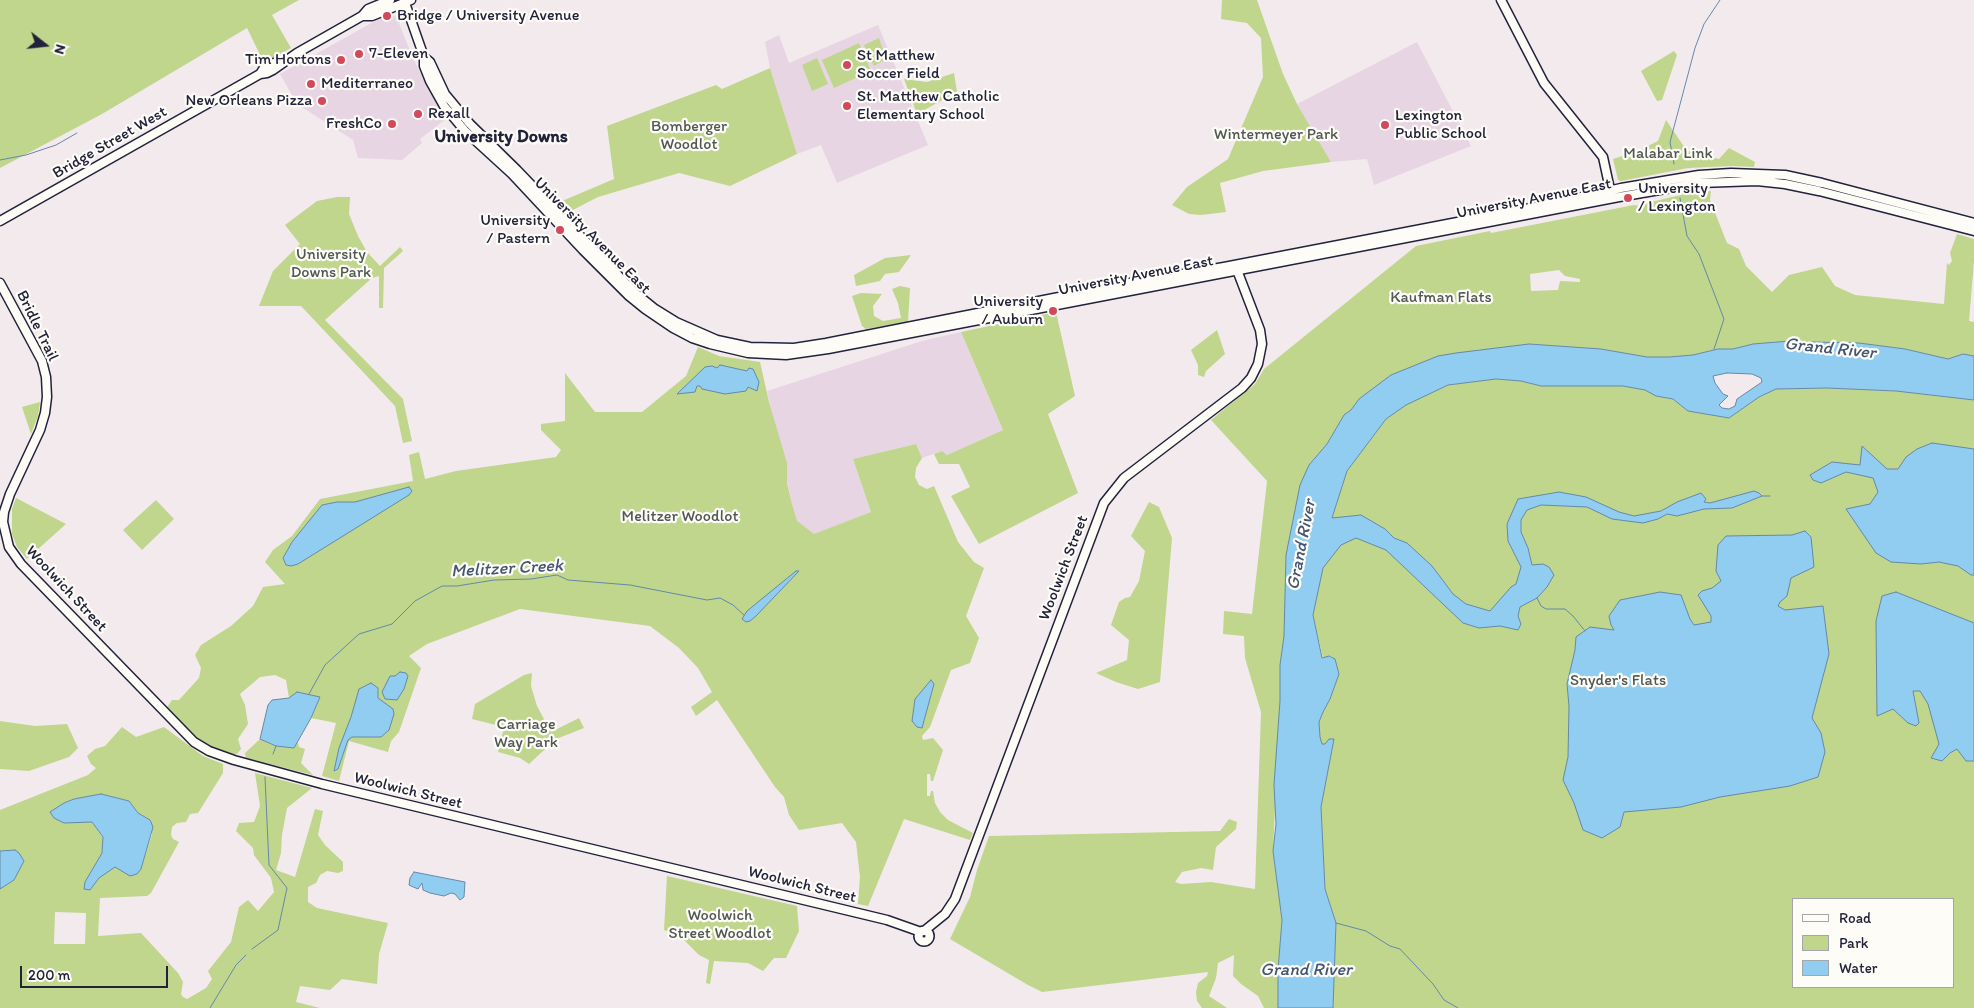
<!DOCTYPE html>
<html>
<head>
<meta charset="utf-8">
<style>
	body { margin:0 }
	#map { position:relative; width:1974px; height:1008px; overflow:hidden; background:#f3eaee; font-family:Itim,sans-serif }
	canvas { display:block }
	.legend { position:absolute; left:1792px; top:898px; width:162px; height:90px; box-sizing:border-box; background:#fdfcf7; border:1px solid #a5a5ac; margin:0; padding:6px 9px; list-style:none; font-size:15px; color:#22223b }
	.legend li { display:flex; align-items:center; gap:10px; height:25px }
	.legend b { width:25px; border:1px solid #a5a5ac }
	.north { position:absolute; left:20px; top:20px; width:50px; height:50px; -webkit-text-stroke:4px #fdfcf7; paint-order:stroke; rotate:106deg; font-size:14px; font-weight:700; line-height:20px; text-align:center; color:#22223b }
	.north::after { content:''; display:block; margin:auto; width:18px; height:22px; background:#22223b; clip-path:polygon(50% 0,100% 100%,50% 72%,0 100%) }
	.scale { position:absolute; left:20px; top:966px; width:148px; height:22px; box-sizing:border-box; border:2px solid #22223b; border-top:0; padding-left:6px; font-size:15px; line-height:18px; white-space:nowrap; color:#22223b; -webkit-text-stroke:4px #fdfcf7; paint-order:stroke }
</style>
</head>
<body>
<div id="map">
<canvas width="1974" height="1008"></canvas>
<ul class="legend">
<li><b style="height:6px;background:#fdfcf7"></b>Road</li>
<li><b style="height:14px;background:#bfd68c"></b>Park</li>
<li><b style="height:14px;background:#91cdf1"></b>Water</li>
</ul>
<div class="north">N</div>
<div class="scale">200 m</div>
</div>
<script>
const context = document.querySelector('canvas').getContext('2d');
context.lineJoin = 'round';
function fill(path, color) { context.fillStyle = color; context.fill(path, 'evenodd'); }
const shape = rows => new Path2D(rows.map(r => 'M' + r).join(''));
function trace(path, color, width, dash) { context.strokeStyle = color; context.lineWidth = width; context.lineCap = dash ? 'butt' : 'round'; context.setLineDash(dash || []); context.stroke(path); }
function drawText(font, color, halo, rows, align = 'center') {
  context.font = font + ' Itim,sans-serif'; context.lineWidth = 4.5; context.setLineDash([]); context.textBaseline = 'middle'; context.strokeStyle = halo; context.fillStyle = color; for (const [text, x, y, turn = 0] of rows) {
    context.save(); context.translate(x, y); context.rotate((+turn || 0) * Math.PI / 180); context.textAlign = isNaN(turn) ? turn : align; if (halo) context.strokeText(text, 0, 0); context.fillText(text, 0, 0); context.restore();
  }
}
const built = shape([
	[384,16,384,18,396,16,413,58,429,91,447,118,420,139,422,143,402,160,358,158,353,140,297,104,280,74],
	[878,25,928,145,837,183,821,145,797,154,770,68,765,42,779,35,789,63],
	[1417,42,1471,146,1374,185,1367,159,1331,162,1297,104],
	[961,332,1003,430,947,455,942,451,922,458,916,444,853,459,871,512,800,540,767,391,922,341]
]);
const green = shape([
	[0,0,299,0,272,15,291,48,264,63,247,28,102,114,0,168],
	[1222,0,1257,0,1283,74,1297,104,1331,162,1263,171,1220,183,1226,212,1201,215,1189,214,1172,205,1187,187,1228,159,1263,77,1261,38,1247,23,1221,19],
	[879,38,886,59,874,66,864,45],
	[859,43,871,71,834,88,822,60],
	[1674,51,1677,55,1662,100,1657,101,1641,71],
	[817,58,828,84,812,91,802,65],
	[770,68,797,154,730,186,679,173,598,197,565,214,555,204,614,179,607,126,716,85,722,89],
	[954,73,957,92,917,114,904,79,927,82],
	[1666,120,1687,151,1719,159,1729,148,1755,162,1754,167,1732,166,1688,168,1621,181,1618,180,1613,159,1638,151,1658,141],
	[1711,191,1710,200,1727,243,1739,249,1746,266,1772,292,1789,275,1822,267,1835,286,1855,295,1944,304,1947,263,1949,265,1952,261,1950,253,1957,234,1974,239,1974,261,1969,321,1974,322,1974,356,1963,354,1948,359,1905,349,1859,343,1811,342,1804,346,1790,341,1753,344,1733,349,1718,349,1693,355,1669,357,1647,357,1601,349,1529,344,1359,399,1351,410,1344,415,1327,444,1309,465,1280,665,1280,701,1273,851,1282,920,1278,970,1278,1008,1264,1008,1258,996,1241,984,1233,976,1234,955,1218,963,1216,978,1209,996,1227,1008,1202,1008,1197,1001,1196,992,1198,983,1207,976,1208,972,1042,992,1028,985,950,939,970,897,977,870,989,836,1220,831,1229,819,1237,822,1236,829,1216,847,1213,870,1201,868,1182,872,1175,882,1181,884,1211,882,1255,889,1261,712,1245,658,1244,636,1223,634,1224,611,1252,614,1267,481,1211,420,1255,384,1264,369,1416,246,1490,231,1491,233,1634,205,1640,206,1651,202,1689,193],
	[1559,270,1565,276,1580,279,1580,282,1560,281,1558,290,1531,291,1530,274],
	[337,197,350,197,349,214,358,236,367,252,380,266,400,247,403,251,384,268,383,308,379,308,379,276,372,278,325,320,403,399,412,441,403,443,395,406,301,306,259,306,273,271,300,244,285,225,317,201],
	[911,255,899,272,885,274,880,281,856,286,854,275,885,258],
	[900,286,910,288,908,322,866,329,862,326,852,296,861,293,882,294,873,306,874,316,883,321,901,318,898,303,892,289],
	[1056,312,1075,396,1048,414,1078,493,979,544,951,496,970,487,959,464,939,464,934,454,942,451,947,455,1003,430,961,332],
	[1217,330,1225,354,1206,371,1204,377,1198,375,1198,365,1191,350],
	[698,347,719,356,760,362,769,402,787,463,787,483,792,504,797,521,814,534,871,512,853,459,916,444,922,458,916,468,915,477,919,485,927,489,934,486,958,542,974,562,984,568,966,616,979,638,970,663,951,670,930,727,922,736,923,740,933,738,943,750,933,781,931,781,930,774,927,774,927,796,930,796,931,791,933,791,935,803,940,812,948,820,973,833,970,840,904,819,868,906,858,904,860,877,856,842,842,823,799,830,789,815,784,797,775,787,717,700,696,716,691,707,712,692,698,668,679,648,650,626,520,609,427,644,409,656,421,668,399,732,391,741,388,752,349,741,339,781,322,776,336,723,311,718,320,697,289,698,286,680,275,675,260,677,240,694,245,705,248,724,238,739,241,749,237,754,232,755,216,749,199,740,166,709,172,700,179,700,199,678,201,668,195,655,201,645,231,626,253,606,263,587,285,584,265,562,273,550,292,536,320,499,413,481,409,455,419,452,425,479,456,471,556,457,561,450,541,430,541,424,565,421,565,373,595,412,642,412,686,376],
	[1496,379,1521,381,1541,386,1623,386,1645,390,1656,396,1673,399,1688,411,1729,418,1759,397,1776,389,1827,388,1896,391,1974,400,1974,1008,1333,1008,1336,923,1325,889,1321,807,1334,739,1325,744,1322,744,1320,737,1319,722,1323,712,1330,699,1339,674,1334,659,1331,656,1323,658,1313,615,1332,518,1347,471,1386,419,1406,404,1448,385],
	[1793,899,1953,899,1953,987,1793,987],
	[40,402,38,416,31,434,22,407],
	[16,498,66,524,27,559,17,547,12,534,12,509],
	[156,500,174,519,142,550,123,530],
	[1149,502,1159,507,1172,538,1160,682,1138,689,1116,682,1096,673,1127,660,1129,640,1111,625,1119,602,1125,598,1130,597,1139,581,1145,551,1131,536],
	[532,673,531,686,537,706,551,732,579,718,584,728,556,739,529,764,520,758,498,752,504,727,472,719,475,704,524,675],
	[0,721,35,726,67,724,78,748,69,757,29,771,0,769],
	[122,727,136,737,164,727,203,756,223,764,223,773,198,813,190,814,186,822,177,823,172,827,171,835,173,839,179,842,151,893,147,896,100,898,98,936,141,933,178,973,183,982,181,994,183,997,187,999,206,988,212,979,208,971,231,942,239,907,248,900,258,911,274,892,271,878,254,855,253,848,236,831,239,823,254,822,260,806,255,773,312,788,287,808,282,835,281,853,276,870,295,877,315,809,323,811,318,835,325,845,343,862,343,871,338,873,327,871,320,875,316,883,308,887,308,902,317,908,388,923,379,954,377,984,342,979,330,990,300,986,296,1002,320,1008,0,1008,0,889,14,880,24,861,15,850,0,851,0,810,88,775,96,768,91,764,87,756,95,749,105,746],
	[101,794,129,801,138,813,150,820,152,834,141,869,129,875,115,866,99,878,90,890,85,882,102,853,103,838,92,822,64,803,74,799],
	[55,912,86,913,85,944,54,944],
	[260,739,276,746,293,748,298,742,299,747,305,749,301,763,313,775,246,758,245,753],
	[667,876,797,906,799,931,786,958,774,958,763,971,748,963,714,961,710,984,706,983,709,960,699,955,680,936,664,930]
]);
const water = shape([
	[1790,341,1804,346,1811,342,1859,343,1905,349,1948,359,1963,354,1974,356,1974,400,1896,391,1827,388,1776,389,1759,397,1729,418,1688,411,1673,399,1656,396,1645,390,1623,386,1541,386,1521,381,1496,379,1448,385,1406,405,1386,419,1347,471,1332,518,1361,515,1385,529,1394,538,1407,543,1432,566,1453,594,1466,604,1490,611,1511,587,1516,584,1521,567,1508,541,1507,524,1518,499,1559,492,1586,497,1619,512,1634,516,1661,511,1677,502,1701,493,1706,499,1704,502,1710,503,1754,491,1759,493,1762,496,1732,508,1704,509,1677,516,1667,514,1658,519,1643,523,1612,519,1587,507,1541,505,1527,510,1521,520,1521,532,1528,548,1532,565,1543,564,1549,567,1554,575,1547,587,1537,598,1520,607,1518,616,1521,624,1518,630,1500,626,1479,628,1463,623,1386,550,1356,538,1341,545,1323,568,1313,615,1322,658,1329,656,1335,659,1339,674,1330,699,1323,712,1319,722,1320,737,1322,744,1325,744,1329,739,1334,739,1321,807,1325,889,1336,923,1333,1008,1278,1008,1278,970,1282,920,1273,851,1276,824,1274,785,1280,701,1280,665,1284,636,1286,555,1300,485,1309,465,1327,444,1344,415,1351,410,1359,399,1391,375,1438,356,1456,353,1529,344,1601,349,1647,357,1669,357,1693,355,1718,349,1733,349,1753,344,1790,341],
	[1727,373,1752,374,1761,378,1762,382,1737,399,1735,406,1729,409,1722,408,1719,405,1728,396,1723,394,1715,383,1713,376,1727,373],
	[720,365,747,371,749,368,753,369,759,382,757,391,748,387,746,391,725,394,702,389,700,386,697,386,695,392,677,394,705,367,712,366,717,368,720,365],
	[1932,443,1974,449,1974,575,1971,575,1958,566,1939,562,1921,564,1891,562,1876,553,1846,509,1870,504,1878,492,1873,478,1846,472,1821,483,1813,480,1810,475,1832,462,1860,465,1862,446,1887,469,1898,469,1906,457,1917,449,1932,443],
	[409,487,412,491,409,495,298,564,291,566,286,565,283,558,292,542,322,505,337,502,355,502,409,487],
	[1805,531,1811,537,1814,567,1791,578,1787,596,1780,602,1778,606,1785,610,1823,606,1829,654,1812,718,1821,733,1825,752,1818,777,1790,786,1720,797,1681,807,1624,812,1620,827,1602,838,1583,830,1574,803,1563,780,1568,757,1569,706,1567,684,1575,650,1576,637,1590,627,1614,630,1611,625,1609,616,1620,600,1660,592,1681,595,1690,619,1694,625,1711,622,1711,616,1698,595,1702,591,1712,588,1721,581,1716,571,1718,545,1726,536,1792,535,1805,531],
	[796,571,799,571,756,616,750,621,746,622,742,619,747,611,796,571],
	[1896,592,1974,623,1974,761,1966,761,1957,749,1950,753,1942,761,1931,758,1939,744,1928,704,1920,691,1913,691,1919,723,1916,726,1908,723,1893,709,1877,716,1876,621,1882,596,1896,592],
	[400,672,406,673,408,676,404,689,397,700,385,699,382,692,390,676,395,676,400,672],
	[931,680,934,684,922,728,917,727,912,721,915,699,931,680],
	[371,683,378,688,378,698,393,709,394,714,389,730,381,737,352,737,348,740,338,769,334,771,339,748,351,717,359,689,371,683],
	[297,692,320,697,311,718,294,748,276,746,260,739,268,705,272,700,289,698,297,692],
	[101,794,129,801,138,813,150,820,153,827,141,869,137,874,130,876,115,867,99,878,90,890,84,889,85,882,102,853,103,837,92,822,64,823,54,818,50,812,64,803,74,799,101,794],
	[15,850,19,853,24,861,14,880,0,889,0,851,15,850],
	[414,872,465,882,464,897,460,900,455,894,451,893,444,896,430,893,423,890,422,883,418,889,411,886,409,885,410,878,414,872]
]);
const stream = shape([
	[0,160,26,155,56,145,77,133],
	[1674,164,1670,142,1695,48,1704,24,1720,0],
	[1680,198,1687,236,1699,254,1724,319,1714,349],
	[1762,496,1770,496],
	[1537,598,1541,606,1546,609,1565,609,1573,616,1585,631],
	[309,694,325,665,359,634,392,624,415,601,442,586,457,586,494,580,531,579,557,575,568,580,630,585,707,600,720,598,733,605,744,615],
	[273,754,276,746],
	[1336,923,1366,931,1390,946,1400,949,1433,984,1444,1000,1458,1008],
	[252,949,278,930,287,888,269,865,265,777],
	[210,1008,236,965,246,955]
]);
const secondary = shape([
	[404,0,424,57,424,66,430,81,444,106,465,131,512,174,583,250,629,296,645,309,673,328,692,338,710,344,748,353,786,355,828,349,1619,197,1700,183,1757,181,1785,184,1819,191,1974,231],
	[1501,0,1544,83,1603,157,1611,194],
	[362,16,372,16,411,0],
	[424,57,430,62,445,94,470,124,517,170,634,292,655,309,676,322,717,340,750,347,794,348,826,343,1130,283,1224,267,1551,204,1621,188,1699,175,1731,173,1785,175,1822,183,1974,223],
	[260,74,264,68,274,63,282,62],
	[0,221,237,87,260,74,267,73,273,70,297,53,362,16,368,9,390,0],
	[0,283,42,361,46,377,47,397,45,413,40,430,10,494,4,512,3,522,9,547,21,564,194,742,209,751,234,760,322,784,887,920,921,932],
	'918.5 936a5.5 5.5 0 1 1 11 0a5.5 5.5 0 1 1-11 0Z',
	[924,931,945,914,955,899,1104,503,1124,478,1242,388,1251,378,1258,364,1262,344,1260,330,1237,270]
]);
const markers = [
	[387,16,5,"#d1495b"],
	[359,54,5,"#d1495b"],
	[341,60,5,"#d1495b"],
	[847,65,5,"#d1495b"],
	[311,84,5,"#d1495b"],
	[322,101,5,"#d1495b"],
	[847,106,5,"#d1495b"],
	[418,114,5,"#d1495b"],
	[392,124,5,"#d1495b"],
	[1385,125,5,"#d1495b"],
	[1628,198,5,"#d1495b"],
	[560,230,5,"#d1495b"],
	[1053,311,5,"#d1495b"]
];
const poiNames = [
	["Bridge / University Avenue",397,16],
	["7-Eleven",369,54],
	["St Matthew",857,56],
	["Soccer Field",857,74],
	["Tim Hortons",331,60,"right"],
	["Mediterraneo",321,84],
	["St. Matthew Catholic",857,97],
	["Elementary School",857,115],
	["New Orleans Pizza",312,101,"right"],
	["Rexall",428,114],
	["Lexington",1395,116],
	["Public School",1395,134],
	["FreshCo",382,124,"right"],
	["University",1638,189],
	["/ Lexington",1638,207],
	["University",550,221,"right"],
	["/ Pastern",550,239,"right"],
	["University",1043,302,"right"],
	["/ Auburn",1043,320,"right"]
];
const parkNames = [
	["Bomberger",689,127],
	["Woodlot",689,145],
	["Wintermeyer Park",1276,135],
	["Malabar Link",1668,154],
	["University",331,255],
	["Downs Park",331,273],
	["Kaufman Flats",1441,298],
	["Melitzer Woodlot",680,517],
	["Snyder's Flats",1618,681],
	["Carriage",526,725],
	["Way Park",526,743],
	["Woolwich",720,916],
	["Street Woodlot",720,934]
];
const streetNames = [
	["Bridge Street West",110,143,-30],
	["University Avenue East",1534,199,-11],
	["University Avenue East",592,236,45],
	["University Avenue East",1136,276,-11],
	["Bridle Trail",37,326,64],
	["Woolwich Street",1064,568,-69],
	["Woolwich Street",66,589,47],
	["Woolwich Street",408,791,14],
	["Woolwich Street",802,885,14]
];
const neighbourhoodNames = [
	["University Downs",501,137]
];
const waterNames = [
	["Grand River",1830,349,6],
	["Grand River",1302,545,-79],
	["Melitzer Creek",507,569,-3],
	["Grand River",1306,970]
];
fill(built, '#e8d5e3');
fill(green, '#bfd68c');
fill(water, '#91cdf1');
trace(water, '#6589a8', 1);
trace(stream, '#6589a8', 1);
trace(secondary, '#22223b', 11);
trace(secondary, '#fdfcf7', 8);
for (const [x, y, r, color] of markers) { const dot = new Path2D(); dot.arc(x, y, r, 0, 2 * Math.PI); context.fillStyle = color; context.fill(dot); trace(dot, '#fdfcf7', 2); }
drawText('16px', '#22223b', '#fdfcf7', poiNames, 'left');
drawText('16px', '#515853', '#fdfcf7', parkNames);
drawText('16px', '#22223b', '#fdfcf7', streetNames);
drawText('bold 18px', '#22223b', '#fdfcf7', neighbourhoodNames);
drawText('italic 18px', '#435572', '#fdfcf7', waterNames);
</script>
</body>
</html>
